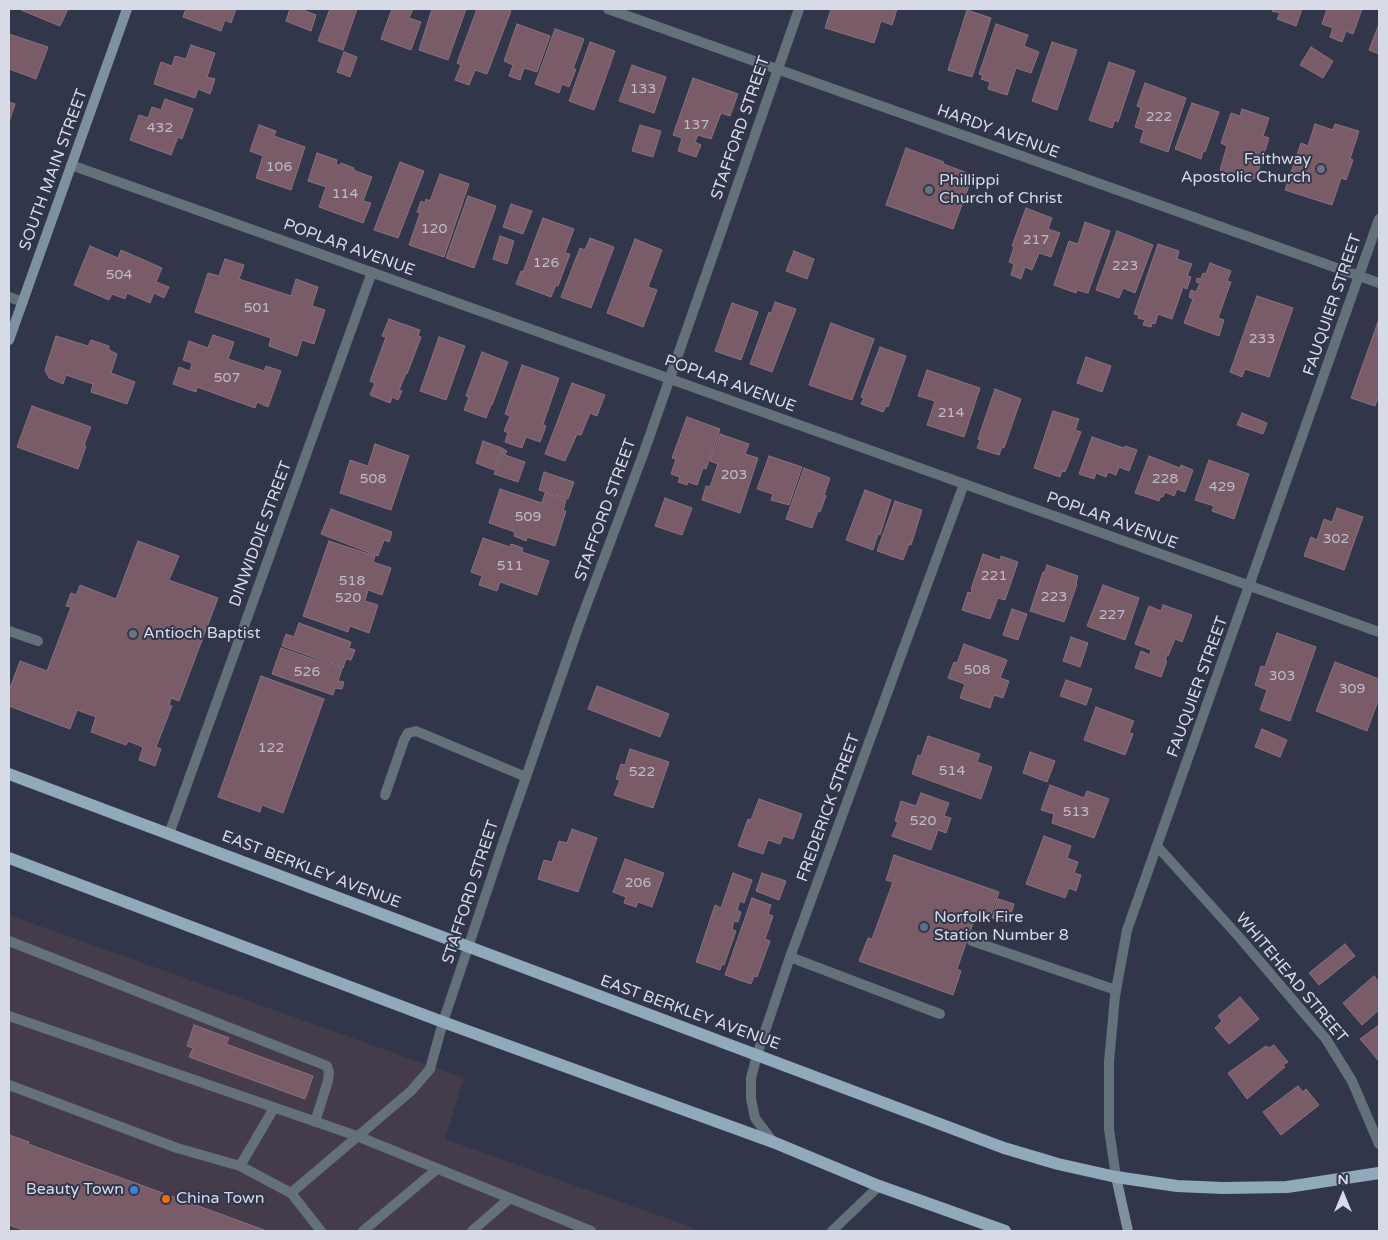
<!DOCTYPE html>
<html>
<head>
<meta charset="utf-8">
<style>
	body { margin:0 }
	#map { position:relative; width:1388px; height:1240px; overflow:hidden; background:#31364b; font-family:"Varela Round",sans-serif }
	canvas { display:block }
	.frame { position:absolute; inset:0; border:10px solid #d7dbe8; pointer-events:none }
	.north { position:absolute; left:1318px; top:1170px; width:50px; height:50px; -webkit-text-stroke:4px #31364b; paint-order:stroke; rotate:0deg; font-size:14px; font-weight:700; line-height:20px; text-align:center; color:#d7dbe8 }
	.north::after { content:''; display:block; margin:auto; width:18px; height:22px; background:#d7dbe8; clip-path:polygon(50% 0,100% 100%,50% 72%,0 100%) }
</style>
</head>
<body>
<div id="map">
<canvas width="1388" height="1240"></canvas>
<div class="frame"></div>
<div class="north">N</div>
</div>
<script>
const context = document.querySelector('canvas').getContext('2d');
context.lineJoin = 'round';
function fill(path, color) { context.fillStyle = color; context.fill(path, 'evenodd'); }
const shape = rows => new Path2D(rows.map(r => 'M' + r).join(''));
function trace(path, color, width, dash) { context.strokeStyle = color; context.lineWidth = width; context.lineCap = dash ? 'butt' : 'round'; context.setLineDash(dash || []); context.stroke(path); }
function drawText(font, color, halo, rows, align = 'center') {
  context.font = font + ' "Varela Round",sans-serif'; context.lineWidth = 4; context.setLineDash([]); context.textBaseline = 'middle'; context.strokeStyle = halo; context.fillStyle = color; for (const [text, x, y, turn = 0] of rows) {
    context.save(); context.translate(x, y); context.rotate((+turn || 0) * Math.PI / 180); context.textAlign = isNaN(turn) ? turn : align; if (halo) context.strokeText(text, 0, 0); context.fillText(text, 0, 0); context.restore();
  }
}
const commercial = shape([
	[9,915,464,1078,445,1139,702,1231,9,1231]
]);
const building = shape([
	[21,9,68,9,60,26,21,10,21,9],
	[186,9,236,9,231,23,225,20,221,31,183,17,186,9],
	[290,9,300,9,316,15,311,31,286,21,290,9],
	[330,9,357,9,343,50,318,41,330,9],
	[392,9,413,9,409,18,421,22,411,50,381,39,392,9],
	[432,9,466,9,448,60,419,50,432,9],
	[477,9,505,9,511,11,487,74,475,70,469,85,455,80,461,65,457,63,477,9],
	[831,9,897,9,892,25,881,21,874,43,825,28,831,9],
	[1273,9,1302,9,1296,26,1277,19,1280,13,1272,11,1273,9],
	[1327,9,1362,9,1353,34,1346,31,1342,42,1330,37,1333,28,1322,24,1327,9],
	[967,10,991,18,972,77,948,70,967,10],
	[517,24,550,36,537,72,524,68,520,80,509,76,513,65,504,61,517,24],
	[996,24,1028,35,1024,46,1039,52,1031,73,1016,68,1007,95,988,89,990,82,981,79,983,76,979,74,996,24],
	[1379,24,1379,54,1369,50,1379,24],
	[555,29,584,39,573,69,576,69,569,87,562,84,559,93,535,84,555,29],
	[9,34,48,47,36,79,9,69,9,34],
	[590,42,615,51,594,110,569,101,590,42],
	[1052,42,1077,50,1057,110,1032,101,1052,42],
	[191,45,215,53,207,77,215,79,210,94,198,89,195,98,154,84,161,62,172,66,175,56,186,59,191,45],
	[1311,47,1333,61,1323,78,1300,65,1311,47],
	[344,52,357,57,350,77,337,72,344,52],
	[1109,62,1135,71,1118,122,1115,120,1112,128,1089,120,1109,62],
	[632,65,666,77,654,113,619,101,632,65],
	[693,78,738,94,730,116,721,113,711,139,698,135,695,142,701,145,696,157,678,151,682,138,673,135,693,78],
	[1145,83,1186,98,1168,152,1140,142,1144,130,1135,127,1141,108,1137,106,1145,83],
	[165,99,193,109,182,139,178,137,171,155,130,140,139,115,148,118,152,107,161,110,165,99],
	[9,102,15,104,9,122,9,102],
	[1192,103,1219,112,1205,152,1203,151,1201,159,1175,149,1192,103],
	[1242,109,1269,118,1263,136,1269,138,1256,178,1252,180,1220,170,1227,146,1221,143,1231,113,1240,116,1242,109],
	[1315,124,1333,130,1335,124,1359,131,1350,159,1353,160,1346,180,1341,178,1332,205,1285,190,1301,143,1308,146,1315,124],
	[259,125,276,131,274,136,305,147,291,190,256,178,263,156,250,151,259,125],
	[640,125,661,131,653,157,632,151,640,125],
	[906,148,944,162,943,164,973,175,953,229,886,205,906,148],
	[317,153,337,160,336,164,340,166,341,163,354,168,353,170,372,177,363,201,371,203,363,223,319,207,326,187,308,181,317,153],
	[400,162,424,171,398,238,374,230,400,162],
	[440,174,469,184,444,257,409,245,420,213,417,212,421,201,425,203,426,199,430,201,440,174],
	[468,196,496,206,474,268,446,258,468,196],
	[511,204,532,211,523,234,503,227,511,204],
	[1026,208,1052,218,1048,229,1060,233,1051,257,1039,253,1032,270,1025,267,1021,279,1011,275,1014,264,1009,262,1014,247,1012,246,1026,208],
	[543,218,574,229,565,253,570,254,558,286,556,285,551,297,516,284,521,271,523,272,543,218],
	[1085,222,1110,231,1088,293,1077,290,1076,293,1054,285,1069,241,1078,244,1085,222],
	[1117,231,1153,245,1135,293,1123,288,1119,298,1096,290,1117,231],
	[500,236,514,241,507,264,493,259,500,236],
	[590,238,614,247,591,308,561,297,580,248,585,250,590,238],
	[635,239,662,250,648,287,657,290,643,327,607,313,635,239],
	[1158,244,1179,251,1177,259,1192,264,1187,276,1191,277,1187,289,1183,287,1172,319,1158,314,1155,324,1152,323,1151,327,1143,325,1145,320,1138,318,1139,315,1134,314,1158,244],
	[90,246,118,258,121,250,162,268,156,282,169,287,164,298,154,293,150,303,127,293,125,299,112,294,109,300,74,285,90,246],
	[794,251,814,259,807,279,786,271,794,251],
	[225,259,244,265,239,279,291,296,296,279,318,287,312,306,325,310,314,344,302,340,297,356,269,346,271,338,195,312,208,273,219,276,225,259],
	[1210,263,1231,271,1227,281,1231,282,1218,318,1224,320,1219,336,1184,323,1193,299,1189,297,1191,290,1196,292,1200,283,1196,282,1197,278,1201,279,1203,273,1206,274,1210,263],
	[1257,296,1293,308,1269,377,1245,369,1242,377,1230,372,1257,296],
	[775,302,796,309,772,372,750,364,769,312,771,314,775,302],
	[732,303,758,312,741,360,715,351,732,303],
	[389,319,420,330,418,336,421,337,407,374,406,373,399,390,402,391,398,400,392,397,390,403,370,395,375,383,370,381,386,337,382,336,389,319],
	[1378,322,1379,395,1375,406,1351,398,1378,322],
	[831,323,874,339,852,400,809,385,831,323],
	[213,335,234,342,228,359,264,371,266,366,281,371,268,407,257,402,255,408,197,387,196,392,173,384,179,367,190,371,192,363,183,360,189,341,208,348,213,335],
	[56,336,88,346,91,340,109,346,109,350,117,354,111,373,135,382,127,404,91,392,93,384,66,375,63,384,49,378,45,370,56,336],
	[439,337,465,346,446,400,420,391,439,337],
	[880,347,906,356,888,407,886,406,883,412,861,404,864,398,861,397,880,347],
	[482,352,508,362,492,405,491,405,486,418,464,410,469,397,466,396,482,352],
	[1086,357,1111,366,1102,392,1077,383,1086,357],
	[522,365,559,378,543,424,546,426,540,442,526,437,522,448,505,442,508,433,504,431,510,416,505,414,522,365],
	[927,370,980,388,964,437,927,425,935,401,918,396,927,370],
	[572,383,605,395,597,416,590,413,581,435,577,434,565,461,545,454,572,383],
	[995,389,1021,399,1004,448,1002,447,999,455,977,448,980,440,978,439,995,389],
	[32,406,91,427,84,445,86,446,78,469,17,447,32,406],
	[1053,411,1079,419,1075,430,1081,432,1065,472,1062,471,1060,477,1034,468,1053,411],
	[1242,413,1267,423,1263,434,1237,425,1242,413],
	[687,417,720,429,706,469,703,468,697,485,688,482,687,485,678,482,680,477,671,474,676,459,672,458,687,417],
	[720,434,749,444,745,454,758,458,740,513,702,500,706,486,710,487,718,464,710,461,720,434],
	[1092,437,1124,448,1125,446,1137,450,1129,471,1119,467,1116,475,1108,472,1106,477,1096,473,1094,479,1079,474,1092,437],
	[483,441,502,448,494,470,476,463,483,441],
	[375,444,409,456,391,510,340,493,350,460,368,466,375,444],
	[503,449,507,451,505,455,525,462,518,482,494,474,503,449],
	[769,456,802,467,789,505,771,500,773,494,757,489,769,456],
	[1149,456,1180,468,1181,465,1193,470,1185,492,1177,489,1174,496,1165,492,1163,497,1161,496,1159,501,1135,493,1149,456],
	[1209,460,1249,474,1234,519,1212,511,1214,506,1195,500,1209,460],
	[804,468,830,478,824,495,826,496,820,512,818,511,812,528,786,519,804,468],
	[544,472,574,482,568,499,539,490,544,472],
	[500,489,542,503,545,493,566,500,563,511,566,511,555,546,527,537,526,541,514,536,515,532,489,523,500,489],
	[865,490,891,500,880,535,878,534,873,550,846,540,865,490],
	[665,498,692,508,682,535,655,526,665,498],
	[895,501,922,510,911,545,909,544,903,560,877,551,895,501],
	[1337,508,1363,517,1344,570,1304,556,1311,537,1317,540,1324,519,1332,522,1337,508],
	[331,509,392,532,389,542,384,540,378,556,321,534,331,509],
	[483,538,510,547,511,544,523,548,522,552,549,561,537,595,500,582,497,591,479,585,482,576,471,572,483,538],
	[138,541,179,556,169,580,218,598,179,701,171,698,169,705,172,706,156,747,161,749,155,766,139,760,143,747,128,741,126,745,91,732,96,717,77,710,70,729,9,706,9,691,20,661,47,671,71,607,66,606,71,593,76,595,80,585,116,599,138,541],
	[329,541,375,556,373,562,391,568,382,595,368,590,365,601,378,605,369,633,350,626,348,632,303,616,329,541],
	[983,554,1000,560,1001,556,1018,562,1005,600,998,598,990,619,962,610,968,592,971,593,972,590,971,589,983,554],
	[1047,565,1078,576,1076,583,1077,584,1064,622,1030,611,1043,572,1045,572,1047,565],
	[1103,585,1139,598,1125,640,1087,626,1103,585],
	[1163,605,1192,615,1182,642,1175,639,1168,656,1167,655,1165,661,1167,661,1161,677,1135,668,1141,651,1150,655,1151,650,1135,644,1149,606,1161,611,1163,605],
	[1012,609,1027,614,1018,640,1003,635,1012,609],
	[299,623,351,642,349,648,355,650,351,660,346,659,343,668,282,646,286,634,294,637,299,623],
	[1277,633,1316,647,1290,721,1260,710,1267,690,1255,685,1261,666,1265,667,1277,633],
	[1071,637,1088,643,1080,667,1063,661,1071,637],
	[964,644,1007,660,1000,678,1009,681,1003,698,994,695,990,708,960,698,965,684,948,678,954,662,957,663,964,644],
	[281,648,342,669,338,681,344,682,342,689,335,688,333,695,272,674,281,648],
	[1335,662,1379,679,1379,698,1367,731,1316,711,1335,662],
	[261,676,324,699,283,813,262,805,260,812,218,797,261,676],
	[1066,680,1092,689,1086,705,1060,696,1066,680],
	[597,686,669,714,660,737,588,709,597,686],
	[1096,707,1134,721,1129,733,1133,734,1125,755,1084,740,1096,707],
	[1262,729,1287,740,1280,757,1255,747,1262,729],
	[928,736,980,754,977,762,992,767,981,799,912,774,918,755,921,756,928,736],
	[630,749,669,762,653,808,614,795,620,780,616,779,621,764,625,765,630,749],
	[1030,752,1055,761,1047,782,1023,773,1030,752],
	[1050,785,1084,798,1087,791,1109,799,1094,838,1052,823,1054,814,1041,810,1050,785],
	[921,793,949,803,944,816,951,818,946,833,938,830,931,850,892,836,898,822,895,821,901,801,916,806,921,793],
	[759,799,802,814,793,839,783,836,780,844,768,840,763,854,738,846,748,819,751,820,759,799],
	[572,829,597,838,578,892,538,879,544,860,552,862,559,841,567,843,572,829],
	[1044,836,1071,846,1067,858,1078,862,1074,873,1081,875,1076,891,1069,888,1065,898,1026,884,1044,836],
	[894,855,999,892,990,917,977,912,957,969,961,971,953,995,859,961,868,938,872,939,893,882,886,880,894,855],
	[625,859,664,873,652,907,638,902,636,907,624,903,626,897,613,892,625,859],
	[733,873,752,880,744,903,740,901,737,910,741,912,738,922,734,921,732,929,736,931,724,965,722,964,720,970,696,962,715,905,721,908,733,873],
	[762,873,786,881,779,900,756,891,762,873],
	[752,898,771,905,768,914,773,916,765,939,770,941,757,977,754,976,751,984,725,975,752,898],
	[998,899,1014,904,1008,923,992,918,998,899],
	[1345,944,1355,956,1319,985,1309,973,1345,944],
	[1374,976,1379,982,1379,1010,1362,1025,1343,1003,1374,976],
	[1240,997,1259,1019,1229,1044,1215,1028,1222,1021,1218,1016,1240,997],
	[194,1025,229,1038,226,1044,313,1076,305,1099,189,1057,193,1048,187,1046,194,1025],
	[1379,1025,1379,1058,1378,1060,1360,1039,1379,1025],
	[1274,1045,1288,1062,1283,1065,1285,1067,1247,1099,1228,1073,1266,1046,1269,1048,1274,1045],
	[1298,1086,1303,1092,1306,1089,1319,1105,1281,1135,1263,1112,1298,1086],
	[9,1135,29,1142,28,1144,267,1231,26,1231,9,1225,9,1135]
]);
const lane = shape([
	[9,297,23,302],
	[9,631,38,641],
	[385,795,404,740,408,733,416,731,526,777],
	[9,941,327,1066,329,1072,328,1081,315,1122],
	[972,941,1116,990],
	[790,957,940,1014],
	[9,1016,357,1136,591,1231],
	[9,1085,177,1148,240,1166,291,1193],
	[240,1166,274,1108],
	[321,1231,291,1193,411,1091,430,1069,443,1022],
	[363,1231,437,1169],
	[472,1231,510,1198]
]);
const street = shape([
	[608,9,1379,283],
	[71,165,1379,632],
	[169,834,372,272],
	[1157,846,1240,938,1326,1039,1352,1081,1379,1144],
	[443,1022,503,843,579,625,644,452,799,9],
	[773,1142,755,1118,751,1099,751,1078,757,1055,790,957,964,484],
	[1116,1177,1109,1129,1109,1062,1115,996,1127,930,1379,219],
	[832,1231,879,1186]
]);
const secondary = shape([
	[9,340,127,9],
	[1116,1177,1128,1231]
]);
const primary = shape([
	[9,774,1004,1148,1058,1164,1116,1177,1177,1186,1223,1188,1287,1187,1379,1173],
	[9,858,443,1022,773,1142,879,1186,1005,1231]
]);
const markers = [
	[1321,169,5,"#6b7280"],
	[929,190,5,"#6b7280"],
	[133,634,5,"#6b7280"],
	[924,927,5,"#5c6f8a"],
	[134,1190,5,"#3f7fe0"],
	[166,1199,5,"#e8710a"]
];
const numberNames = [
	["133",643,89],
	["222",1159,117],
	["137",696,125],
	["432",160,128],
	["106",279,167],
	["114",345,194],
	["120",434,229],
	["217",1036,240],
	["126",546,263],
	["223",1125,266],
	["504",119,275],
	["501",257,308],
	["233",1262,339],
	["507",227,378],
	["214",951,413],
	["203",734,475],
	["508",373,479],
	["228",1165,479],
	["429",1222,487],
	["509",528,517],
	["302",1336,539],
	["511",510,566],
	["221",994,576],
	["518",352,581],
	["223",1054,597],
	["520",348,598],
	["227",1112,615],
	["508",977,670],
	["526",307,672],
	["303",1282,676],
	["309",1352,689],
	["122",271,748],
	["514",952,771],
	["522",642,772],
	["513",1076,812],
	["520",923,821],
	["206",638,883]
];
const streetNames = [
	["STAFFORD STREET",741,128,-71],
	["HARDY AVENUE",998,132,20],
	["SOUTH MAIN STREET",54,170,-70],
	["POPLAR AVENUE",349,248,20],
	["FAUQUIER STREET",1333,305,-71],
	["POPLAR AVENUE",730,384,20],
	["STAFFORD STREET",606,510,-70],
	["POPLAR AVENUE",1112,521,20],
	["DINWIDDIE STREET",261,534,-70],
	["FAUQUIER STREET",1198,687,-70],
	["FREDERICK STREET",829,808,-70],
	["EAST BERKLEY AVENUE",311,870,21],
	["STAFFORD STREET",471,892,-72],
	["WHITEHEAD STREET",1291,978,50],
	["EAST BERKLEY AVENUE",690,1013,20]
];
const poiNames = [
	["Faithway",1311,160,"right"],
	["Apostolic Church",1311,178,"right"],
	["Phillippi",939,181],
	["Church of Christ",939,199],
	["Antioch Baptist",143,634],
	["Norfolk Fire",934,918],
	["Station Number 8",934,936],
	["Beauty Town",124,1190,"right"],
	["China Town",176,1199]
];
fill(commercial, '#443b4b');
fill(building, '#7a5c69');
trace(building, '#8c717c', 1);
trace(lane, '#65717a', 10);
trace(street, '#65717a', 10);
trace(secondary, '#7e919f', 10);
trace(primary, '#91aabb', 12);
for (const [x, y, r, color] of markers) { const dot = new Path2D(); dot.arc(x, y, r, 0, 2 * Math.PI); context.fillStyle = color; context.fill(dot); trace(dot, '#31364b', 2); }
drawText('14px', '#c0bbc8', null, numberNames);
drawText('16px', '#d7dbe8', '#31364b', streetNames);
drawText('16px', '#d7dbe8', '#31364b', poiNames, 'left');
</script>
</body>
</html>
